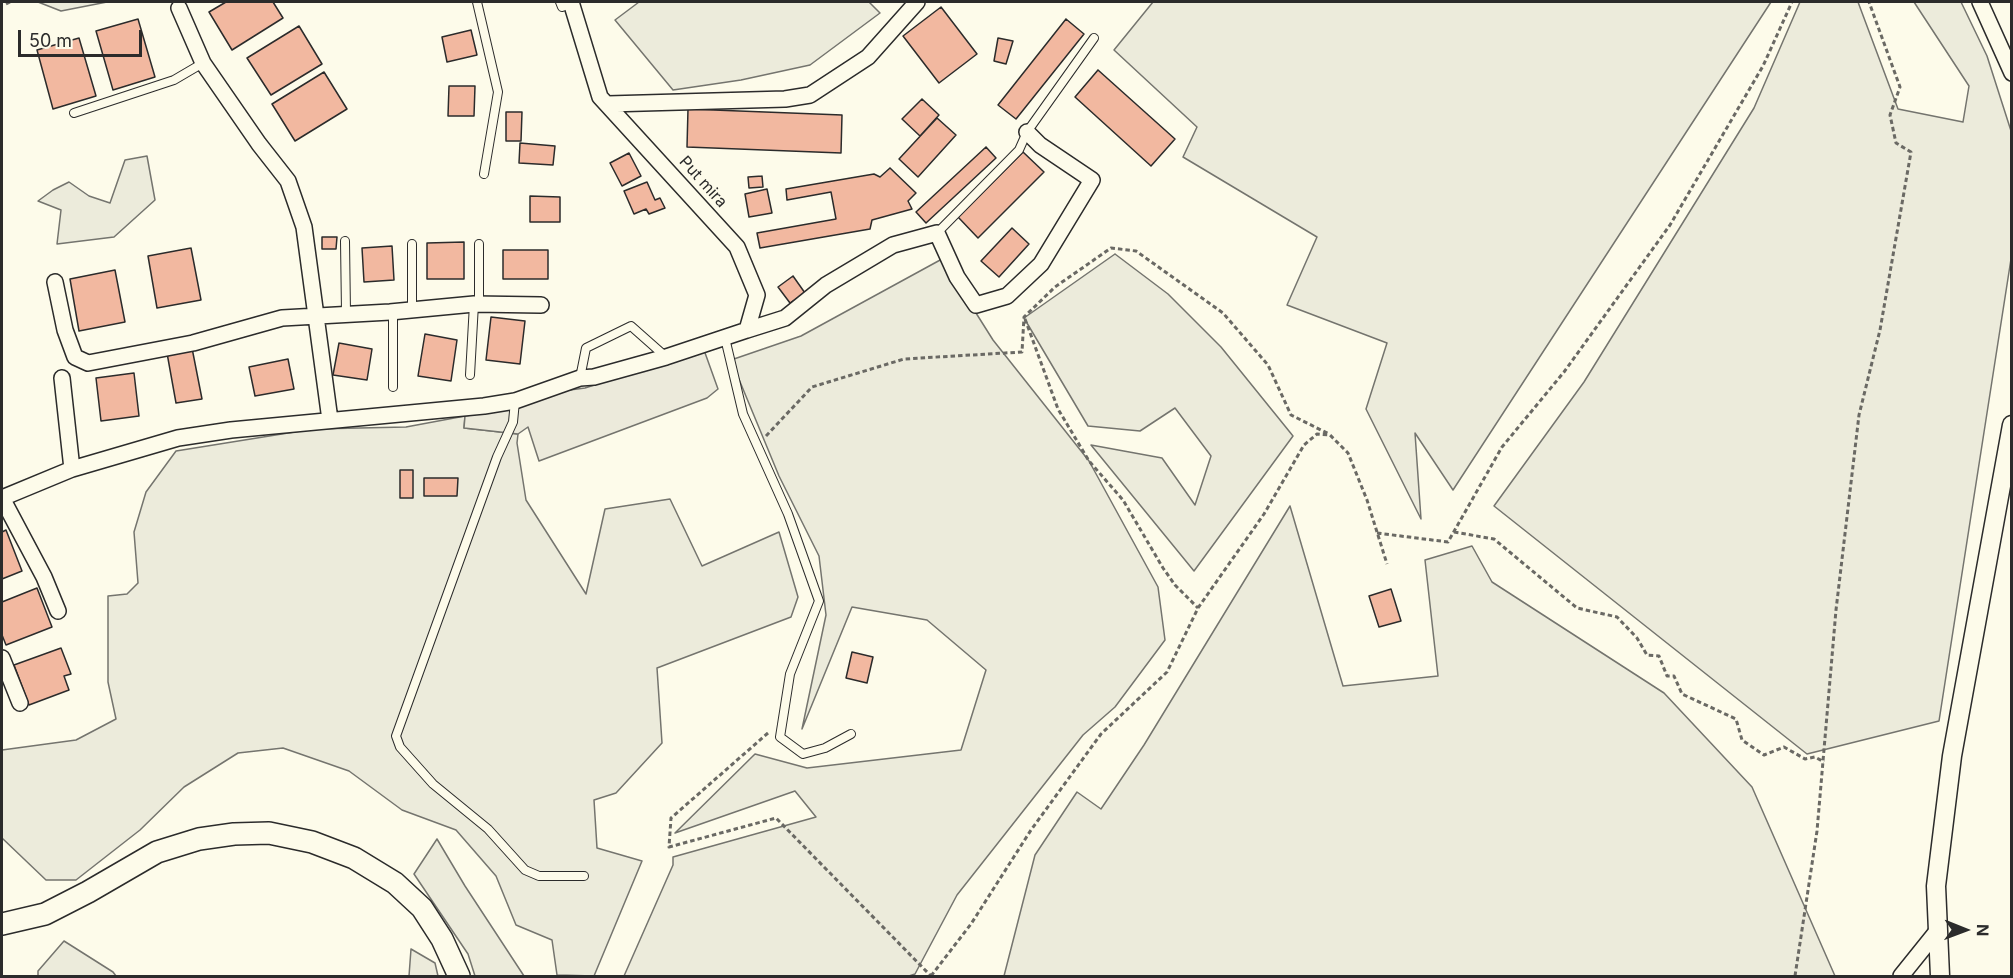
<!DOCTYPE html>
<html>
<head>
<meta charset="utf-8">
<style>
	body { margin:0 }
	#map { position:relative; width:2013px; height:978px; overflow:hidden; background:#fdfbea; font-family:Inter,sans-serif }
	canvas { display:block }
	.frame { position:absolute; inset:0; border:3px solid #2b2b2b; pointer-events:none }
	.north { position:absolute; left:1935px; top:900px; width:60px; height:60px; -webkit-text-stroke:4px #fdfbea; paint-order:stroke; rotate:91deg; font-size:16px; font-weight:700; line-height:24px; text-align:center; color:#2b2b2b }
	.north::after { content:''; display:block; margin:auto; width:21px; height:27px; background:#2b2b2b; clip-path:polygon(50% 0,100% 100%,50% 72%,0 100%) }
	.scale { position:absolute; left:18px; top:30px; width:124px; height:27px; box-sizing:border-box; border:3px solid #2b2b2b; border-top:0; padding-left:8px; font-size:18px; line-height:21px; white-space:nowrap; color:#2b2b2b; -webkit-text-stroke:4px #fdfbea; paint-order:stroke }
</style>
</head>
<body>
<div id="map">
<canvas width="2013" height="978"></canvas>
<div class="frame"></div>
<div class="north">N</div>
<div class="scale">50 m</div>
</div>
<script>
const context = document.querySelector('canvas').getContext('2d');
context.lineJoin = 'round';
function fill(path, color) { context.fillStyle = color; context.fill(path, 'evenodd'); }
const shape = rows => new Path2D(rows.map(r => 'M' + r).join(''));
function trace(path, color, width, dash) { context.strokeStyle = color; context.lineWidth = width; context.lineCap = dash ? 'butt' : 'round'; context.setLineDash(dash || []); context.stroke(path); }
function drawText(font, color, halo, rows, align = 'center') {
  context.font = font + ' Inter,sans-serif'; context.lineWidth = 4.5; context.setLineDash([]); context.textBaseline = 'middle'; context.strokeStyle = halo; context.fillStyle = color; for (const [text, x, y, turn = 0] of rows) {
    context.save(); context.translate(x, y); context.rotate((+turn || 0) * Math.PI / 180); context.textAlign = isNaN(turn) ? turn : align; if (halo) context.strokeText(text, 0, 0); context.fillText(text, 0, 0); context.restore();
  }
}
const green = shape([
	[38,2,107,2,61,11,38,2],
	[639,2,869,2,880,13,810,65,741,80,673,90,615,20,639,2],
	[1153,2,1771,2,1453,490,1415,433,1421,519,1366,409,1387,343,1287,305,1317,237,1183,157,1197,127,1114,50,1153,2],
	[1800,2,1858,2,1898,109,1963,122,1969,86,1914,2,1961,2,1987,56,2012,134,2011,259,1939,721,1807,754,1494,506,1584,382,1754,108,1800,2],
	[147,156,155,200,114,237,57,244,61,210,38,201,53,190,69,182,89,196,110,203,125,160,147,156],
	[1115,254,1168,294,1221,347,1293,436,1194,571,1091,445,1162,458,1195,505,1211,456,1175,408,1140,431,1088,426,1024,318,1115,254],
	[942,259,993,340,1089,461,1158,587,1165,640,1115,707,1083,735,957,895,915,974,909,976,624,976,673,865,673,857,816,817,795,791,675,833,755,754,807,768,961,750,986,670,927,620,852,607,802,729,826,615,819,556,779,476,731,360,801,336,942,259],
	[465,416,464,428,518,434,517,443,526,500,586,594,605,509,670,499,702,566,779,532,798,597,791,617,657,668,662,743,616,793,594,800,597,848,642,861,594,976,557,975,552,940,516,925,496,876,456,830,402,810,349,771,283,748,238,753,184,787,140,830,76,880,46,880,2,838,2,750,76,740,116,719,108,682,108,596,127,594,138,583,134,532,146,492,176,451,313,429,406,427,465,416],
	[1290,506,1343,686,1438,676,1425,560,1472,546,1492,582,1664,693,1752,787,1835,976,1004,976,1035,855,1077,792,1101,809,1144,745,1290,506],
	[437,839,465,886,524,976,475,976,468,954,414,874,437,839],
	[64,941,113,972,116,976,38,976,38,971,64,941],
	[411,949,435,963,438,976,409,976,411,949]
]);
const parking = shape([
	[704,350,718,389,707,398,539,461,528,427,518,434,464,428,465,416,517,408,547,393,585,388,704,350]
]);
const building = shape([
	[226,2,273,2,283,18,232,50,209,12,226,2],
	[941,7,977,54,939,83,903,36,941,7],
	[138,19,155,77,113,90,96,31,138,19],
	[1066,19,1084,34,1016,119,998,105,1066,19],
	[299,26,322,64,271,95,247,58,299,26],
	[471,30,477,55,447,62,442,37,471,30],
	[79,38,96,96,53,109,37,50,79,38],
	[998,38,1013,41,1006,64,994,61,998,38],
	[1098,70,1175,139,1151,166,1075,97,1098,70],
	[324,72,347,109,295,141,272,104,324,72],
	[449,86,475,86,474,116,448,116,449,86],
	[922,99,939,115,920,136,902,119,922,99],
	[688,109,842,115,841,153,687,147,688,109],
	[506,112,522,112,521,141,506,141,506,112],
	[937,118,956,135,918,177,899,159,937,118],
	[520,143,555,146,553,165,519,163,520,143],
	[986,147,996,158,926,223,916,212,986,147],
	[1023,152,1044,172,978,238,958,217,1023,152],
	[629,153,641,176,622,186,610,163,629,153],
	[890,168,916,193,908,201,912,209,872,220,870,229,760,248,757,233,836,219,831,192,787,200,786,189,874,174,880,177,890,168],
	[762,176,763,187,749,188,748,177,762,176],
	[647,182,655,200,660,198,665,208,649,214,646,209,634,214,624,191,647,182],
	[767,189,772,213,749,217,745,194,767,189],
	[530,196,560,197,560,222,530,222,530,196],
	[1012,228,1029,244,999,277,981,261,1012,228],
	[322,237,337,237,336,249,322,249,322,237],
	[464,242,464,279,427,279,427,243,464,242],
	[392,246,394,280,364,282,362,248,392,246],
	[191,248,201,300,157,308,148,256,191,248],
	[503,250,548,250,548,279,503,279,503,250],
	[115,270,125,322,79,331,70,279,115,270],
	[793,276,805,293,790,303,778,287,793,276],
	[491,317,525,321,520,364,486,360,491,317],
	[425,334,457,340,451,381,418,376,425,334],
	[339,343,372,349,367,380,333,375,339,343],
	[192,348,202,399,176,403,167,353,192,348],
	[288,359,294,389,255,396,249,367,288,359],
	[134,373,139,416,101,421,96,378,134,373],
	[400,470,413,470,413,498,400,498,400,470],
	[424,478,458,478,457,496,424,496,424,478],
	[6,530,22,571,2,579,2,532,6,530],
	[37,588,52,627,6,645,2,635,2,602,37,588],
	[1391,589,1401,621,1379,627,1369,596,1391,589],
	[61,648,71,674,64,676,69,690,29,705,14,665,61,648],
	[852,652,873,657,867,683,846,678,852,652]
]);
const path = shape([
	[6,4,10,2],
	[1025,319,1058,409,1089,461,1123,500,1163,568,1175,585,1198,608],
	[766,436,812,387,904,359,1022,352,1024,317,1055,287,1111,248,1136,251,1223,313,1268,365,1291,415,1329,434],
	[1454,532,1494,539,1577,608,1617,617,1637,638,1647,655,1659,656,1667,676,1674,676,1682,694,1736,719,1742,740,1764,755,1784,747,1805,759,1815,757,1824,762],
	[1377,533,1448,542,1502,447,1564,372,1670,225,1763,66,1792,2],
	[768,733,671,818,669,847,776,818,931,976],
	[931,976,971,924,1031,830,1101,734,1167,672,1198,608,1264,514,1304,445,1317,434,1330,435,1348,453,1367,500,1387,564],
	[1795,976,1817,831,1836,610,1859,415,1880,330,1911,152,1896,143,1890,115,1900,87,1869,2]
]);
const service = shape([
	[477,2,498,92,484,174],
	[560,2,562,7,571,4],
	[74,113,174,80,203,63],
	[937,233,1019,150,1027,132,1094,38],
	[345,241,346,313],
	[412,244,412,310],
	[479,244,479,304],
	[393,311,393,387],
	[725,338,743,414,788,514,819,601,790,674,780,737,803,754,825,748,851,734],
	[470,375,474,304],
	[580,378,586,348,631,326,666,357],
	[515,401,513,422,497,457,396,736,400,747,433,784,488,829,525,870,539,876,584,876]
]);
const minor = shape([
	[1980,2,2012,73],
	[179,8,203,63,259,144,288,181,304,227,330,420],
	[608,104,785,99,810,95,868,57,917,2],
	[55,282,65,330,75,357,88,363,193,343,282,318,390,312,474,304,541,305],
	[747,330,785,318,826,285,893,245,937,233,957,277,976,305,1007,296,1041,264,1092,180,1040,145,1027,132],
	[62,378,72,469],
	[2,498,72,469,178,438,231,430,484,406,515,401,580,378,594,377,666,357,747,330,757,295,737,247,600,97,571,2],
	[2,498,44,577,58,611],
	[2,658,20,703],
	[1901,976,1938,930]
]);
const tertiary = shape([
	[1940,976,1936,886,1952,756,2012,425]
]);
const secondary = shape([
	[2,924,45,914,88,892,157,852,199,839,234,834,269,833,312,842,354,858,395,883,422,908,442,939,459,976]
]);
const streetNames = [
	["Put mira",703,182,48]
];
fill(green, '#ecebdb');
trace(green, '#74746e', 1.5);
fill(parking, '#eceadb');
trace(parking, '#74746e', 1.5);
fill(building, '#f2b8a0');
trace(building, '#2b2b2b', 1.5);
trace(service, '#2b2b2b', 10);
trace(minor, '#2b2b2b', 18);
trace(tertiary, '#2b2b2b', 21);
trace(secondary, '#2b2b2b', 24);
trace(path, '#6a6964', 3, [4.5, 3]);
trace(service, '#fdfbea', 8);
trace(minor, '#fdfbea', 15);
trace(tertiary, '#fdfbea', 18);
trace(secondary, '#fdfbea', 21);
drawText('16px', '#2b2b2b', '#fdfbea', streetNames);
</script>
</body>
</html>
